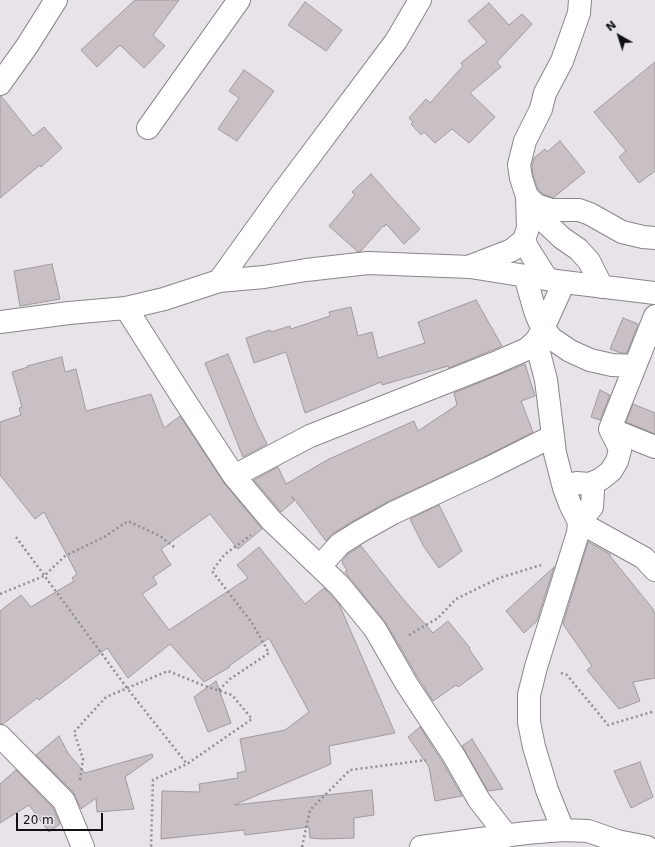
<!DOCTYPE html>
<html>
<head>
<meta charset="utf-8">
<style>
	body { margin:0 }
	#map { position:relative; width:655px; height:847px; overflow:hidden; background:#e7e3e9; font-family:"DejaVu Sans",sans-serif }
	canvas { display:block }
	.north { position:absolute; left:599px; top:16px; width:40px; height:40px; -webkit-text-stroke:3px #e7e3e9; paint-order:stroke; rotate:321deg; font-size:11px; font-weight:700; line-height:16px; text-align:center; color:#100f11 }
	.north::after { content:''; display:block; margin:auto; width:14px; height:18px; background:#100f11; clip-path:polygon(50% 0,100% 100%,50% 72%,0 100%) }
	.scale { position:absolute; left:16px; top:813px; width:87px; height:18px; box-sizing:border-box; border:2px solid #100f11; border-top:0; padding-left:5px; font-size:12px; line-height:14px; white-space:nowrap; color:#100f11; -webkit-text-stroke:3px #e7e3e9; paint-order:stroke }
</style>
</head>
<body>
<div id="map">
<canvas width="655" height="847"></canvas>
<div class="north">N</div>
<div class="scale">20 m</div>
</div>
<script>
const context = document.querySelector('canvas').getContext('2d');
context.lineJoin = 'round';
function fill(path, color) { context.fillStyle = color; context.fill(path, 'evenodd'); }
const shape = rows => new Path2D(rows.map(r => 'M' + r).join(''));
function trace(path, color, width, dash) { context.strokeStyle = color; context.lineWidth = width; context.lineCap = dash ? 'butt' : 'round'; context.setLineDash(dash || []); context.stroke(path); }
const building = shape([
	[135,0,179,0,153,35,165,46,144,68,120,45,97,67,81,50,135,0],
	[305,2,342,30,327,50,326,51,288,25,305,2],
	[489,3,509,25,522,14,532,24,497,62,501,67,470,93,495,117,469,143,452,129,435,143,424,132,421,135,411,124,413,122,409,118,426,99,430,103,463,66,461,63,487,42,468,21,489,3],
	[655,62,655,171,639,183,619,157,626,151,594,112,655,62],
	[244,70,274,91,237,141,218,129,239,98,229,91,244,70],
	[0,96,1,96,33,136,44,127,62,148,41,167,40,165,0,198,0,96],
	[560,141,585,172,553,198,543,194,538,189,533,175,532,166,534,158,545,149,547,152,560,141],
	[371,174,420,229,404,244,386,224,384,227,383,226,361,251,358,252,329,226,355,195,352,192,371,174],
	[52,264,60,299,20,306,14,271,52,264],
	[476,300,502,346,449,368,448,366,382,385,381,382,305,413,286,352,254,363,246,338,270,330,271,332,290,326,291,329,330,316,329,312,351,307,358,336,372,332,378,358,425,343,418,322,476,300],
	[623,318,638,324,627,353,621,353,610,349,623,318],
	[228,354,257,424,267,444,243,457,205,363,228,354],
	[62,357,65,372,76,369,86,411,151,394,164,428,180,416,224,483,262,529,238,549,210,514,161,549,171,565,153,577,157,584,142,594,169,630,248,578,237,565,259,547,305,604,324,588,339,604,395,733,329,746,331,764,234,805,372,790,374,815,354,818,354,838,324,839,310,838,309,827,245,835,244,830,161,839,162,791,200,792,199,784,238,778,237,773,246,771,240,739,285,730,309,712,269,638,229,666,230,667,204,682,170,644,128,678,107,648,39,700,37,698,3,724,0,724,0,611,21,595,31,607,74,581,72,578,77,574,44,512,35,519,0,475,0,422,21,415,19,408,22,407,12,372,28,367,27,366,62,357],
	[525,364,535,396,521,401,533,432,484,457,387,502,353,521,333,533,326,541,292,496,294,501,281,512,254,480,278,467,286,484,329,459,414,421,418,431,457,405,454,393,525,364],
	[600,390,610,395,600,420,591,417,600,390],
	[633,404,655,413,655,434,626,422,633,404],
	[439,505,462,551,439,568,424,547,410,519,439,505],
	[588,542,610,554,610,556,653,609,655,615,655,678,633,682,640,701,619,709,587,670,592,666,563,624,588,542],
	[361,546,403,599,433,633,448,621,470,648,469,649,483,669,458,687,456,685,433,701,417,676,386,623,345,572,347,570,342,563,343,563,342,561,348,554,361,546],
	[554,567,537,621,524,633,506,611,554,567],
	[216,681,231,723,208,732,194,697,216,681],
	[420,727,443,763,462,796,435,801,429,767,408,737,420,727],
	[59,736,68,753,85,773,152,754,153,757,125,777,134,809,97,812,96,798,81,809,73,792,36,755,59,736],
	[472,739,503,789,488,791,462,746,472,739],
	[640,762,653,797,631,808,614,771,640,762],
	[16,770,53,808,60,824,49,832,29,805,0,823,0,784,16,770]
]);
const path = shape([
	[16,537,127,688,187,764],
	[0,594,44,576,65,556,104,537,128,521,160,536,174,547],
	[409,635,438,618,456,599,499,578,541,565],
	[561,673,567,675,608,725,655,711],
	[219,690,230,679,269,653,252,623,212,571,224,555,251,535],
	[80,780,83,759,74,732,106,697,168,671,205,686,232,695,252,719,187,764,153,780,151,847],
	[302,847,310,810,350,770,426,760]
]);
const street = shape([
	[580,0,579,13,562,61,545,93,541,109,525,141,519,165,521,178,527,196,536,205,551,210,579,210,590,214,622,232,643,237,655,238],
	[0,84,27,46,56,0],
	[148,128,239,0],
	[530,202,536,212,546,223,562,238,578,249,589,261,602,287],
	[524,240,528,249,547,279],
	[471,266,512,250,524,240,528,228,527,197],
	[525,276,535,311,539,321,551,338,570,351,590,360,612,365,635,366],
	[219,281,280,196,396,41,420,0],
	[126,308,181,395,234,476,271,520,340,586,375,629,406,683,454,756,479,800,507,836],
	[655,316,610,429,655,447],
	[0,322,69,313,126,308,164,299,219,281,264,277,306,270,368,263,470,267,564,282,655,293],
	[536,341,546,380,553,436,555,453,564,488,570,504,579,522,578,533,536,667,529,695,529,722,534,747,547,790,563,830],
	[234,476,310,436,495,363,527,349,536,341,542,331,564,282],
	[576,483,590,484,601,479,611,471,617,461,620,450,617,443,610,429],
	[590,484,593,491,592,507,579,522,644,558,655,570],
	[320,566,340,544,359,532,393,513,489,468,553,436],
	[0,736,64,801,83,847],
	[421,847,526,833,563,830,588,831,617,841,647,847]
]);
fill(building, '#c8c0c4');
trace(building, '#a0999d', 1);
trace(street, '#89858b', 24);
trace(path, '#8f8d91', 2.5, [2, 3]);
trace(street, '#fff', 22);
</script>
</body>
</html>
